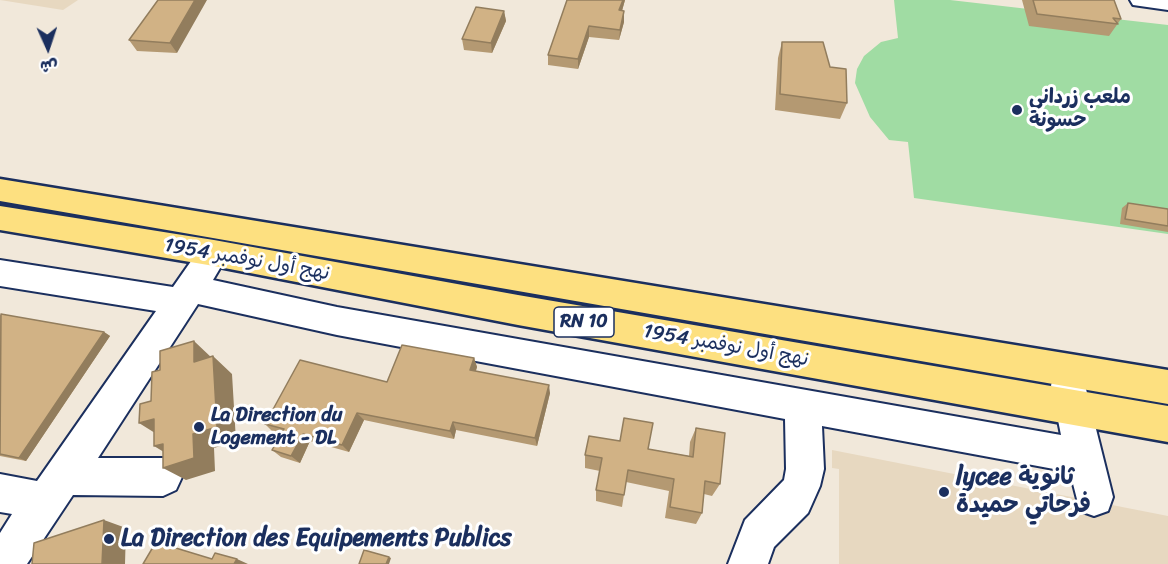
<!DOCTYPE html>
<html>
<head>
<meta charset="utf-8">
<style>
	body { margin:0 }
	#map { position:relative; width:1168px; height:564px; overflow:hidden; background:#f1e8da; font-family:Sriracha,"Playpen Sans Arabic",sans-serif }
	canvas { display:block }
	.north { position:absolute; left:18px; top:18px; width:60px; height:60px; -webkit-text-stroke:4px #fff; paint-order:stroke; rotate:177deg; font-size:16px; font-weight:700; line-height:24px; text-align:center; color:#1b2f5e }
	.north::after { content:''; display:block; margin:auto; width:21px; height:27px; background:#1b2f5e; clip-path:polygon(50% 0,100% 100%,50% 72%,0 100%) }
</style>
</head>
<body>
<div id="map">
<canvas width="1168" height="564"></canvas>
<div class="north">ش</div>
</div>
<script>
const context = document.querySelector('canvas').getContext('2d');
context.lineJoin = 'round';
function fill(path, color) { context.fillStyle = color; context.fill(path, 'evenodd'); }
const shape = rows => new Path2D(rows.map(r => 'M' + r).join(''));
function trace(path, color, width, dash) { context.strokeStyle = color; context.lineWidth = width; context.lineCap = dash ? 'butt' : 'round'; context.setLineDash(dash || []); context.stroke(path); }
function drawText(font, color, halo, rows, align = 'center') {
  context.font = font + ' Sriracha,"Playpen Sans Arabic",sans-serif'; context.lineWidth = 6; context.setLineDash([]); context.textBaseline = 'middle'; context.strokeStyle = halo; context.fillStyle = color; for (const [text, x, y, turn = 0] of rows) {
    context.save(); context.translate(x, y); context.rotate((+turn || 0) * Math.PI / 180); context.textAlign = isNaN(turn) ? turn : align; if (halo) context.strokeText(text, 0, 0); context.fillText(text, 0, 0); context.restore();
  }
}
const built = shape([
	[0,0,78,0,63,10],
	[832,450,1168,516,1168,564,839,564,839,469,832,468]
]);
const green = shape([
	[894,0,950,0,1168,25,1168,234,914,198,908,142,889,140,870,117,855,83,857,69,864,56,881,42,898,38]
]);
const minor = shape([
	[1130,0,1168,0,1168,10,1133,5,1130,0],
	[214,241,225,244,229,253,213,280,337,307,1061,435,1051,385,1056,374,1068,369,1080,374,1085,385,1113,497,1108,511,1094,516,1080,511,1070,472,822,426,824,469,820,486,808,513,774,547,768,564,728,564,745,520,784,480,786,469,785,419,337,335,198,304,98,458,163,458,176,464,182,477,176,490,163,496,73,495,27,564,0,564,0,533,12,514,0,512,0,474,37,481,156,311,0,286,0,260,173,287,203,244,214,241]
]);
const highway = shape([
	[0,179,1168,370,1168,404,0,201,0,179],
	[0,206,214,240,518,295,1168,406,1168,442,518,325,214,266,0,230,0,206]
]);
const wall = shape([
	[158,0,177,53,137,51,129,40],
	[567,0,625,0,622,11,624,22,619,40,589,37,578,69,548,65,548,55],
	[1022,0,1114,0,1121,19,1109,36,1029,26],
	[504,11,506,21,492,53,464,50,462,39],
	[782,42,830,67,847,103,840,119,775,110,778,58],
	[1128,203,1168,209,1168,232,1120,224,1122,208],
	[0,315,104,332,110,336,26,461,0,456],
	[474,358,477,367,476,371,550,393,537,446,456,430,454,439,364,420,349,452,310,441,300,463,281,457,272,450,281,434,273,432,265,424,387,382],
	[696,428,720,484,712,496,704,494,702,513,696,524,665,518,669,491,626,482,622,507,596,501,596,490,600,471,585,468,585,455,648,449,689,456,690,442]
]);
const shadedWall = shape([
	[195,0,207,0,177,53,170,43],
	[623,0,625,0,619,21,619,10],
	[504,11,506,21,492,53,491,43],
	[624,11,624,22,619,40,620,30],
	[589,26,589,37,578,69,578,59],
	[104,332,110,336,26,461,19,458],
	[194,341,213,359,194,362],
	[213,356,232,374,236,441,214,448,215,471,186,480,163,468,193,434],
	[474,358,477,367,473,378,470,370],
	[549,385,550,393,537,446,535,438],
	[357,413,364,420,349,452,342,445],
	[154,419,163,438,139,423],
	[453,422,456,430,454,439,450,431],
	[303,434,310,441,300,463,291,456],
	[163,444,177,460,154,446],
	[104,520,126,528,125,564,102,564],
	[389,557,391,558,389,564,386,564],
	[237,559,248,564,234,564]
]);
const building = shape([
	[158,0,195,0,170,43,129,40,158,0],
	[567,0,623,0,619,10,624,11,620,30,589,26,578,59,548,55,567,0],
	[1033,0,1114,0,1121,19,1113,18,1118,24,1037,14,1033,0],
	[476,7,504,11,491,43,462,39,476,7],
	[782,42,823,42,830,67,846,69,847,103,780,94,782,42],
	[1128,203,1168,209,1168,226,1125,219,1128,203],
	[1,314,104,332,19,458,0,454,1,314],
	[194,341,194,362,213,356,217,427,193,434,194,458,163,468,163,444,154,446,154,419,139,423,140,404,151,401,152,372,160,370,160,351,194,341],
	[402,345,474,358,470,370,549,385,535,438,453,422,450,431,357,413,342,445,303,434,291,456,272,450,284,429,265,424,300,360,387,382,402,345],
	[624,418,653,423,648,449,693,457,696,428,725,433,720,484,705,481,702,513,670,507,674,479,628,470,624,495,596,490,602,458,585,455,589,436,620,441,624,418],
	[104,520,102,564,32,564,34,543,104,520],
	[156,542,212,559,215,553,237,559,234,564,143,564,156,542],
	[364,550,389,557,386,564,359,564,364,550]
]);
const markers = [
	[1017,110,6,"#1b2f5e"],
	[199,427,6,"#1b2f5e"],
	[944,492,6,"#1b2f5e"],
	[109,539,6,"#1b2f5e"]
];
const shields = [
	[584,322,60]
];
const shieldNames = [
	["RN 10",584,322]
];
const poiNames = [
	["ملعب زرداني",1029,98],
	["حسونة",1029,121],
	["La Direction du",211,416],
	["Logement - DL",211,439]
];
const streetNames = [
	["نهج أول نوفمبر 1954",247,260,10],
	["نهج أول نوفمبر 1954",726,346,10]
];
const nearPoinames = [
	["lycee ثانوية",956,478],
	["فرحاتي حميدة",956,506],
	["La Direction des Equipements Publics",121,539]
];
fill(built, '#e7d8c0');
fill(green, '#a0dca3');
trace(minor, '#1b2f5e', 4);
trace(highway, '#1b2f5e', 5);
fill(minor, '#fff');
fill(highway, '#fde080');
fill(wall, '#b49972');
fill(shadedWall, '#927d5d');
fill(building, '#d1b285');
trace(building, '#927d5d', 1.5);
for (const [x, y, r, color] of markers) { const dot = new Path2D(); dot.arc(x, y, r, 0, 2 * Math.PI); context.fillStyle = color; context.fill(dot); trace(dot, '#fff', 2); }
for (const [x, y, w] of shields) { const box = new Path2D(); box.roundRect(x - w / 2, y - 15, w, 30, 4.5); context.fillStyle = '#fff'; context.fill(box); trace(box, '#1b2f5e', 1.5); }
drawText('bold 18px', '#1b2f5e', null, shieldNames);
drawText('bold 20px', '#1b2f5e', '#fff', poiNames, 'left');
drawText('20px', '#1b2f5e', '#fff', streetNames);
drawText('bold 24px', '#1b2f5e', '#fff', nearPoinames, 'left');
</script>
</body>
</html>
